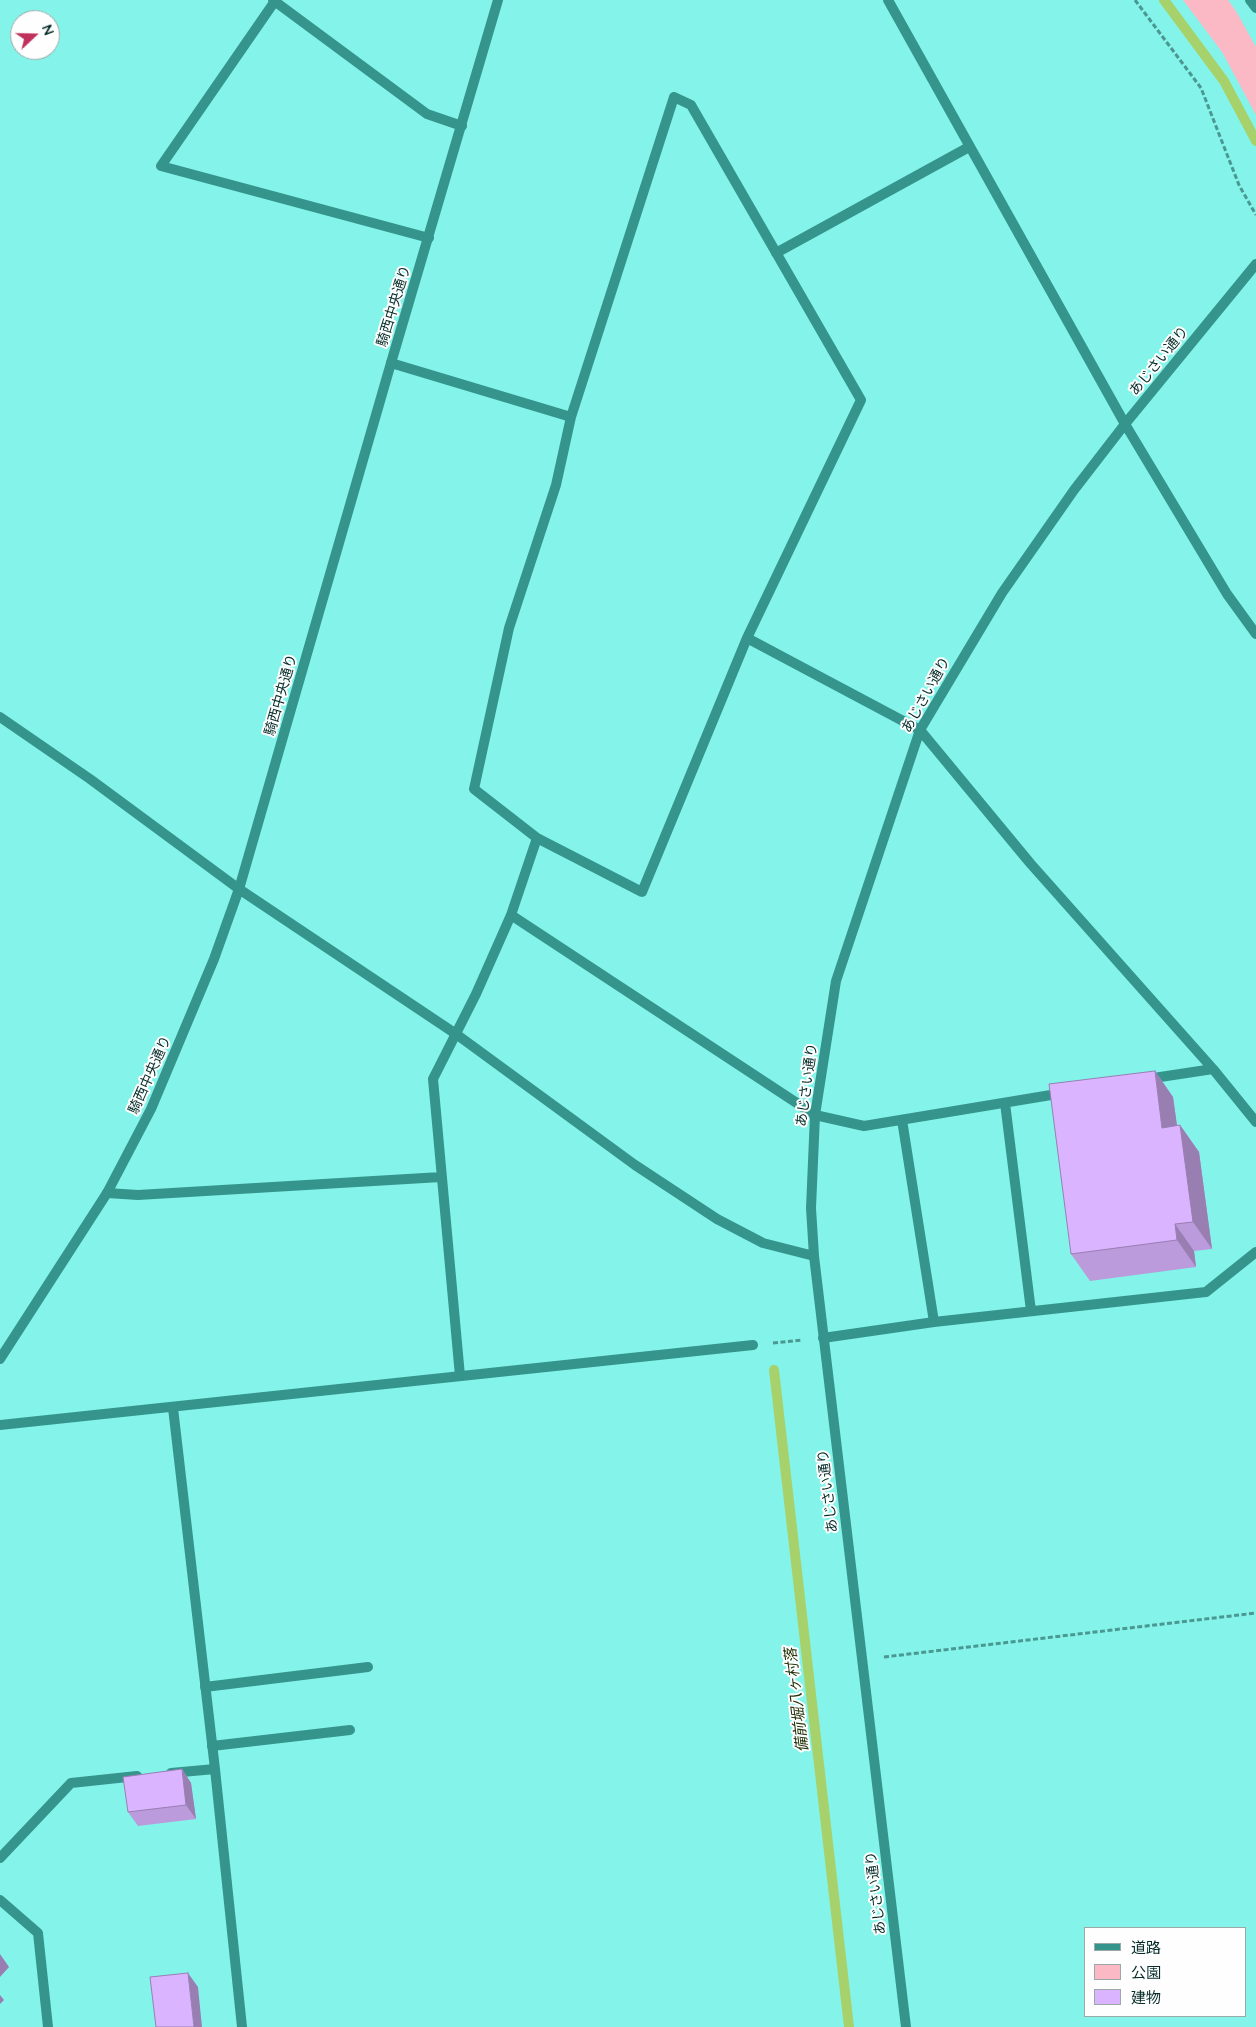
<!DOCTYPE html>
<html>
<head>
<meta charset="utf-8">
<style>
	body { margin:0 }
	#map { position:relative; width:1256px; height:2027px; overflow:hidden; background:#84f4ea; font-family:Quicksand,"Noto Sans JP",sans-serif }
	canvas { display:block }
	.legend { position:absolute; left:1084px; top:1927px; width:162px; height:90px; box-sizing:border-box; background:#fefefe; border:1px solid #9baaa9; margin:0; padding:6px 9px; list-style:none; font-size:15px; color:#062d2a }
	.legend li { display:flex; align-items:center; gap:10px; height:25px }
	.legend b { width:25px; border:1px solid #9baaa9 }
	.north { position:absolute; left:10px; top:10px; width:50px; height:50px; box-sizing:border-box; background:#fefefe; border:1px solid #9baaa9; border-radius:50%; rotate:69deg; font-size:14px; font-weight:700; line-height:20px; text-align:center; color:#062d2a }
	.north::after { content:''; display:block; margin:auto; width:18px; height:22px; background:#c0315c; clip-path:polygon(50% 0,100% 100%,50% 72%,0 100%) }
</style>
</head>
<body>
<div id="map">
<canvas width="1256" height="2027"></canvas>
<ul class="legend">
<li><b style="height:6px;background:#35958d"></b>道路</li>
<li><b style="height:14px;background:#fab9c4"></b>公園</li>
<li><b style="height:14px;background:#dab4ff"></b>建物</li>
</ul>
<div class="north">N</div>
</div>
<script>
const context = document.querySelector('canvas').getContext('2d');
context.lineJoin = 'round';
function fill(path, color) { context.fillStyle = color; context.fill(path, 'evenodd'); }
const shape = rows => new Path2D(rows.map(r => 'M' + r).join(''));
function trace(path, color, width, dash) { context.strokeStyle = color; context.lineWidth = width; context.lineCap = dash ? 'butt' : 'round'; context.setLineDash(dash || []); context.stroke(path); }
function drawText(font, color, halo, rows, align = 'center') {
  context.font = font + ' Quicksand,"Noto Sans JP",sans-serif'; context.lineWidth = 4; context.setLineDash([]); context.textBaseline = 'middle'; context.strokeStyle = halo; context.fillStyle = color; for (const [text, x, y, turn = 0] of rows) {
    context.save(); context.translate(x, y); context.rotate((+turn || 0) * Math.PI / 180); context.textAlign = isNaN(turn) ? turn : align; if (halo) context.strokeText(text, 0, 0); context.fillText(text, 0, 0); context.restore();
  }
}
const green = shape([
	[1183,0,1228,0,1236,11,1256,47,1256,115,1222,52]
]);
const stream = shape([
	[1164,0,1224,81,1256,141],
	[774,1370,849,2027]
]);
const path = shape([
	[1135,0,1201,88,1239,185,1256,215],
	[773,1343,802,1340],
	[884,1657,1256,1613]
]);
const service = shape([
	[205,1687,368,1667],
	[212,1746,350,1730]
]);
const minor = shape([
	[273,0,427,114,462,126],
	[1250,0,1256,8],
	[275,1,161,166,429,238],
	[674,97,691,105,861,400,747,638,642,892,537,838,474,789,509,628,556,485,571,417,674,97],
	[776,253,969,147],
	[391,363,571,417],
	[747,638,920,730,1030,863,1213,1069,1256,1122],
	[511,915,815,1115,864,1126,1063,1093],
	[1147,1079,1213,1069],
	[1005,1103,1031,1311],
	[902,1120,934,1322],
	[107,1193,138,1195,441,1177],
	[823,1338,934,1322,1206,1292,1256,1252],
	[460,1376,433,1079,476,994,511,915,537,838],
	[173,1408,215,1769,242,2027],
	[0,1425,753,1345],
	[171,1773,215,1769],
	[0,1858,71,1783,137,1776],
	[0,1900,38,1933,48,2027]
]);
const tertiary = shape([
	[888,0,1125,424,1227,594,1256,634],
	[0,717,90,779,239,889,456,1034,635,1165,717,1219,763,1243,814,1256],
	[0,1359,107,1193,151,1109,214,959,239,889,391,363,498,0],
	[906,2027,814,1256,811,1208,815,1115,836,981,920,730,1002,593,1074,490,1125,424,1256,264]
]);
const wall = shape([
	[1155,1071,1173,1097,1177,1126,1180,1125,1199,1152,1212,1249,1194,1251,1196,1267,1090,1281,1071,1254],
	[182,1769,191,1783,196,1819,138,1826,128,1812]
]);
const shadedWall = shape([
	[1155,1071,1173,1097,1181,1154,1162,1128],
	[1180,1125,1199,1152,1212,1249,1193,1222],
	[1175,1224,1194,1251,1196,1267,1177,1240],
	[182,1769,191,1783,196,1819,186,1805],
	[0,1954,9,1967,0,1977],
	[188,1973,198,1987,202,2027,194,2027],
	[0,1995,4,2000,0,2004]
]);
const building = shape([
	[1155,1071,1162,1128,1180,1125,1193,1222,1175,1224,1177,1240,1071,1254,1049,1084,1155,1071],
	[182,1769,186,1805,128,1812,123,1777,182,1769],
	[188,1973,194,2027,156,2027,150,1977,188,1973]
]);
const streetNames = [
	["騎西中央通り",394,306,-73],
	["あじさい通り",1159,361,-51],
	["騎西中央通り",281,695,-74],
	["あじさい通り",926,695,-61],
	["騎西中央通り",150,1075,-66],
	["あじさい通り",807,1085,-82],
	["あじさい通り",828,1491,-97],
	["あじさい通り",876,1893,-97]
];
const waterNames = [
	["備前堀八ヶ村落",797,1700,-97]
];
fill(green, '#fab9c4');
trace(stream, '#a7d16b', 10);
trace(path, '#4a9891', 3, [5, 2.5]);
trace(service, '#35958d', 10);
trace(minor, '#35958d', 10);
trace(tertiary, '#35958d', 10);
fill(wall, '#bb9bdb');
fill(shadedWall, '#997eb2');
fill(building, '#dab4ff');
trace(building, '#997eb2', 1);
drawText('14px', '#062d2a', '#fefefe', streetNames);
drawText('italic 15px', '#24340a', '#fefefe', waterNames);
</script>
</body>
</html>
